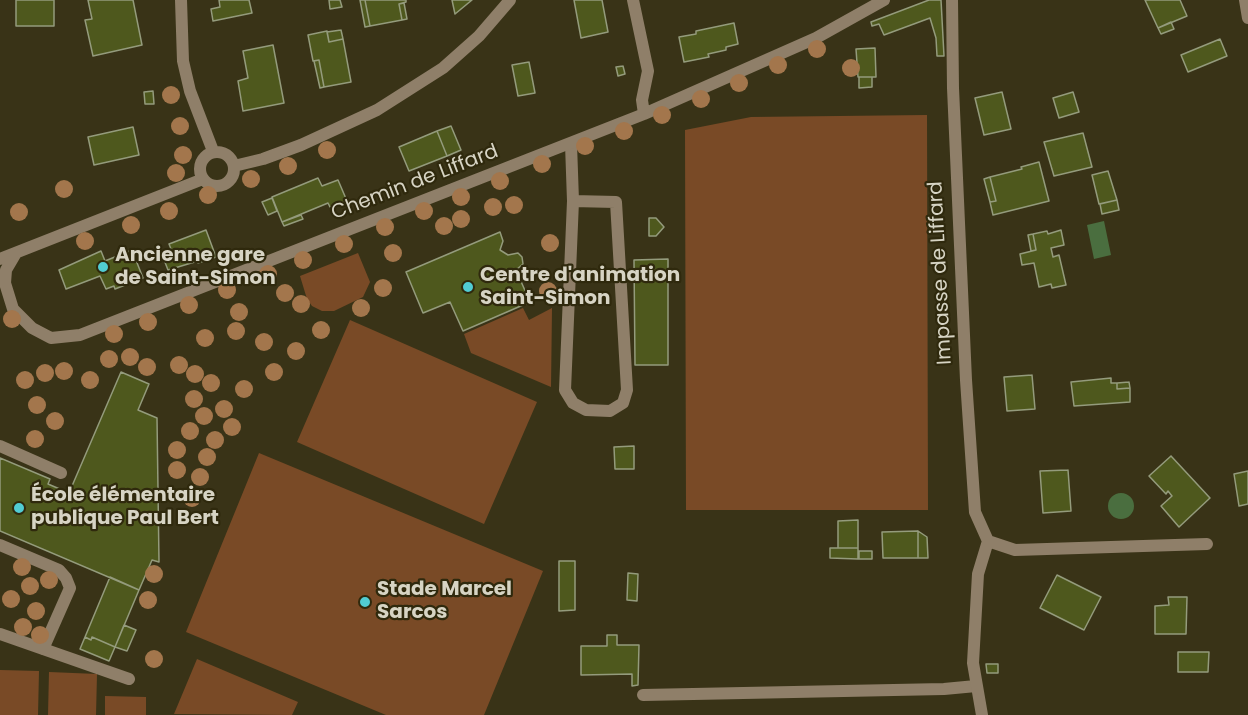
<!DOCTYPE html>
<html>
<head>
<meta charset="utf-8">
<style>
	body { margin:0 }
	canvas { display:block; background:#393317 }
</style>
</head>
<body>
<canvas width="1248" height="715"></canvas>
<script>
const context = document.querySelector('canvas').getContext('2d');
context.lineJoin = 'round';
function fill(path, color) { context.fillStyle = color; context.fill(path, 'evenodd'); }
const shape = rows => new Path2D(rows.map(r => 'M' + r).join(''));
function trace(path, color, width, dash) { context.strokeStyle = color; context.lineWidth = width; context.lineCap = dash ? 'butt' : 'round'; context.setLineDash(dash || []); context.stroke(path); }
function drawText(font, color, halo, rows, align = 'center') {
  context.font = font + ' Poppins,sans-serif'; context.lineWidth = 4.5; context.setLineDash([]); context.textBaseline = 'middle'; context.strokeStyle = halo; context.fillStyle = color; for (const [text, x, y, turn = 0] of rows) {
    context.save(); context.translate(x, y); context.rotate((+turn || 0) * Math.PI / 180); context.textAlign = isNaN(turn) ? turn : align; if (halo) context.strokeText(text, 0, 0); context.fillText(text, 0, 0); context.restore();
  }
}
const green = shape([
	[927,115,928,510,686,510,685,130,751,117],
	[358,253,370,282,363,297,334,311,322,311,312,306,307,299,300,276],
	[523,308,529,320,552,308,551,387,471,353,464,334],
	[350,320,537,402,484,524,297,442],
	[259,453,543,571,484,715,386,715,186,632],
	[197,659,298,702,292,715,174,714],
	[0,670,39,671,38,715,0,715],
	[49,672,97,674,96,715,48,715],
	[105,696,146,697,146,715,105,715]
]);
const water = shape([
	[1104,221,1111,255,1094,259,1087,225],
	'1108 506a13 13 0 1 1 26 0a13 13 0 1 1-26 0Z'
]);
const building = shape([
	[16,0,54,0,54,26,16,26,16,0],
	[88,0,133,0,142,45,93,56,85,20,92,19,88,0],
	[219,0,249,0,252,13,213,21,211,9,220,7,219,0],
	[329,0,340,0,342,7,330,9,329,0],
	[360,0,365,0,370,26,365,27,360,0],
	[365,0,406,0,406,2,399,4,402,20,370,26,365,0],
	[452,0,472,0,455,14,452,0],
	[574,0,602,0,608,32,581,38,574,0],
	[929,0,941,0,944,56,937,56,936,38,930,18,884,35,879,24,872,26,871,22,929,0],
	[1145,0,1180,0,1187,16,1158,28,1145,0],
	[404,3,407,19,402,20,399,4,404,3],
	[1171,22,1174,29,1161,34,1158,28,1171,22],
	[734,23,738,44,726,47,726,50,708,54,709,57,684,62,679,37,696,34,696,31,734,23],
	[341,30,343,39,329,42,327,32,341,30],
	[327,31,329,42,343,39,351,82,324,87,319,60,313,61,308,35,327,31],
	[1220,39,1227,56,1188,72,1181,55,1220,39],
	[273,45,284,103,243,111,238,81,248,78,243,51,273,45],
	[875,48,876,77,858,77,856,49,875,48],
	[319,60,324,87,320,88,314,61,319,60],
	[529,62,535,93,518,96,512,65,529,62],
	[623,66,625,74,618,76,616,67,623,66],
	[859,77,872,77,872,87,859,88,859,77],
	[153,91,154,104,145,104,144,92,153,91],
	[1002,92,1011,129,984,135,975,98,1002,92],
	[1073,92,1079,112,1059,118,1053,98,1073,92],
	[451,126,461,150,447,156,437,131,451,126],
	[133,127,139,155,94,165,88,137,133,127],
	[437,131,447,156,409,171,399,147,437,131],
	[1083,133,1092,167,1054,176,1044,142,1083,133],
	[1039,162,1049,201,993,215,990,202,996,201,990,177,1022,169,1021,167,1039,162],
	[1108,171,1117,200,1099,204,1092,175,1108,171],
	[990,177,996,201,990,202,984,179,990,177],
	[318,178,322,186,338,180,347,201,330,207,328,203,282,222,272,197,318,178],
	[272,198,277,211,268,215,262,202,272,198],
	[1117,200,1119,210,1102,214,1100,204,1117,200],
	[301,215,303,219,284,226,282,222,301,215],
	[649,218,656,218,664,227,656,236,649,236,649,218],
	[206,230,216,257,198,263,198,261,168,270,161,252,171,249,169,244,206,230],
	[1061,230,1064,245,1051,248,1053,257,1059,255,1066,285,1052,288,1051,284,1039,287,1034,263,1022,265,1020,254,1036,250,1033,234,1047,231,1048,234,1061,230],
	[500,232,503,241,500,250,508,255,518,253,522,257,523,264,516,270,530,302,463,331,450,302,423,313,406,272,500,232],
	[1033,234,1036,250,1031,251,1028,235,1033,234],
	[132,250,143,278,115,289,114,286,106,289,100,276,66,289,59,270,101,251,105,261,132,250],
	[668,259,668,365,635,365,634,260,668,259],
	[121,372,149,384,138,410,157,418,159,562,152,560,139,590,0,531,0,458,50,479,48,484,69,493,121,372],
	[1032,375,1035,409,1007,411,1004,377,1032,375],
	[1111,378,1111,383,1117,383,1117,389,1130,388,1130,402,1074,406,1071,382,1111,378],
	[1129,382,1130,388,1117,389,1117,383,1129,382],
	[634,446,634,469,615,469,614,447,634,446],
	[1171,456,1210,498,1179,527,1161,506,1172,496,1168,491,1166,494,1149,476,1171,456],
	[1068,470,1071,511,1043,513,1040,471,1068,470],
	[1248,471,1248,504,1239,506,1234,474,1248,471],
	[858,520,858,548,838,548,838,521,858,520],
	[918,531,927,537,928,558,918,558,918,531],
	[918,531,918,558,883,558,882,532,918,531],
	[830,548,858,548,858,559,830,558,830,548],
	[859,551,872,551,872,559,859,559,859,551],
	[559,561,575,561,575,610,559,611,559,561],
	[628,573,638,574,637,601,627,600,628,573],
	[1057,575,1101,597,1084,630,1040,608,1057,575],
	[110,577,139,590,115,647,92,637,91,640,85,637,110,577],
	[1168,597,1187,597,1186,634,1155,634,1155,606,1169,605,1168,597],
	[124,625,136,630,127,651,115,647,124,625],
	[607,635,617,635,617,645,639,645,638,685,632,686,632,674,581,675,581,646,607,646,607,635],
	[85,637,91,640,92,637,115,647,109,661,80,649,85,637],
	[1178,652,1209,652,1208,672,1178,672,1178,652],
	[986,664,998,664,998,673,987,673,986,664]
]);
const lane = shape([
	[1245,0,1248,18],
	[571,144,573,201,565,390,573,403,586,410,610,411,623,403,627,390,616,202,573,201],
	[0,446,61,473],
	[0,545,59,570,66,578,70,588,43,649],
	[0,634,129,679],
	[643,695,944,689,976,686]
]);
const street = shape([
	[181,0,183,61,190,91,213,151],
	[633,0,648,71,642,100,644,114],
	[952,0,953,88,966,380,975,512,988,541,1015,550,1207,544],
	'200 169a17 17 0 1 1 34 0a17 17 0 1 1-34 0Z',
	[234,166,263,159,301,145,377,110,443,68,479,36,510,0],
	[16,253,6,270,5,283,13,309,32,328,51,338,80,335,644,114,816,38,884,0],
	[0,259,203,179],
	[982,715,973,663,978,574,988,541]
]);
const trees = [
	[817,49],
	[778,65],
	[851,68],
	[739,83],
	[171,95],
	[701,99],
	[662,115],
	[180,126],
	[624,131],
	[585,146],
	[327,150],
	[183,155],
	[542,164],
	[288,166],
	[176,173],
	[251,179],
	[500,181],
	[64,189],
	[208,195],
	[461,197],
	[514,205],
	[493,207],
	[169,211],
	[424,211],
	[19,212],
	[461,219],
	[131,225],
	[444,226],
	[385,227],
	[85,241],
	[550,243],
	[344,244],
	[393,253],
	[303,260],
	[268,274],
	[383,288],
	[227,290],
	[548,291],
	[285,293],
	[301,304],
	[189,305],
	[361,308],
	[239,312],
	[12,319],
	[148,322],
	[321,330],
	[236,331],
	[114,334],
	[205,338],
	[264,342],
	[296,351],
	[130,357],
	[109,359],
	[179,365],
	[147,367],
	[64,371],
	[274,372],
	[45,373],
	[195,374],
	[25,380],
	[90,380],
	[211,383],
	[244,389],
	[194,399],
	[37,405],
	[224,409],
	[204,416],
	[55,421],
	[232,427],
	[190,431],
	[35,439],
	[215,440],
	[177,450],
	[207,457],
	[177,470],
	[200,477],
	[192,498],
	[22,567],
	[154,574],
	[49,580],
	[30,586],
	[11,599],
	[148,600],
	[36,611],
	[23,627],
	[40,635],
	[154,659]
];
const markers = [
	[103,267,6,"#51ccd3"],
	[468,287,6,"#51ccd3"],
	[19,508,6,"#51ccd3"],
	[365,602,6,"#51ccd3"]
];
const streetNames = [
	["Chemin de Liffard",415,183,-21],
	["Impasse de Liffard",941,273,-93]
];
const poiNames = [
	["Ancienne gare",115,256],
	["de Saint-Simon",115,279],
	["Centre d'animation",480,276],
	["Saint-Simon",480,299],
	["École élémentaire",31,496],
	["publique Paul Bert",31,519],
	["Stade Marcel",377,590],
	["Sarcos",377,613]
];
fill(green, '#794a26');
fill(water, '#4a6e3f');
fill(building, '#4e581d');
trace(building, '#949b7c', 1.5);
trace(lane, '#8f7f69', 12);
trace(street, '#8f7f69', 12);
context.fillStyle = '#a3764c';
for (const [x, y] of trees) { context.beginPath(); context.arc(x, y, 9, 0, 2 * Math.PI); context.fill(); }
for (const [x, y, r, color] of markers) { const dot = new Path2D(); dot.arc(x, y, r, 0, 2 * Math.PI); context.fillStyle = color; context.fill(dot); trace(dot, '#2f290d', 2); }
drawText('20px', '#d7d4c4', '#2f290d', streetNames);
drawText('bold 20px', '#d7d4c4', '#2f290d', poiNames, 'left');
</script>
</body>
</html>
